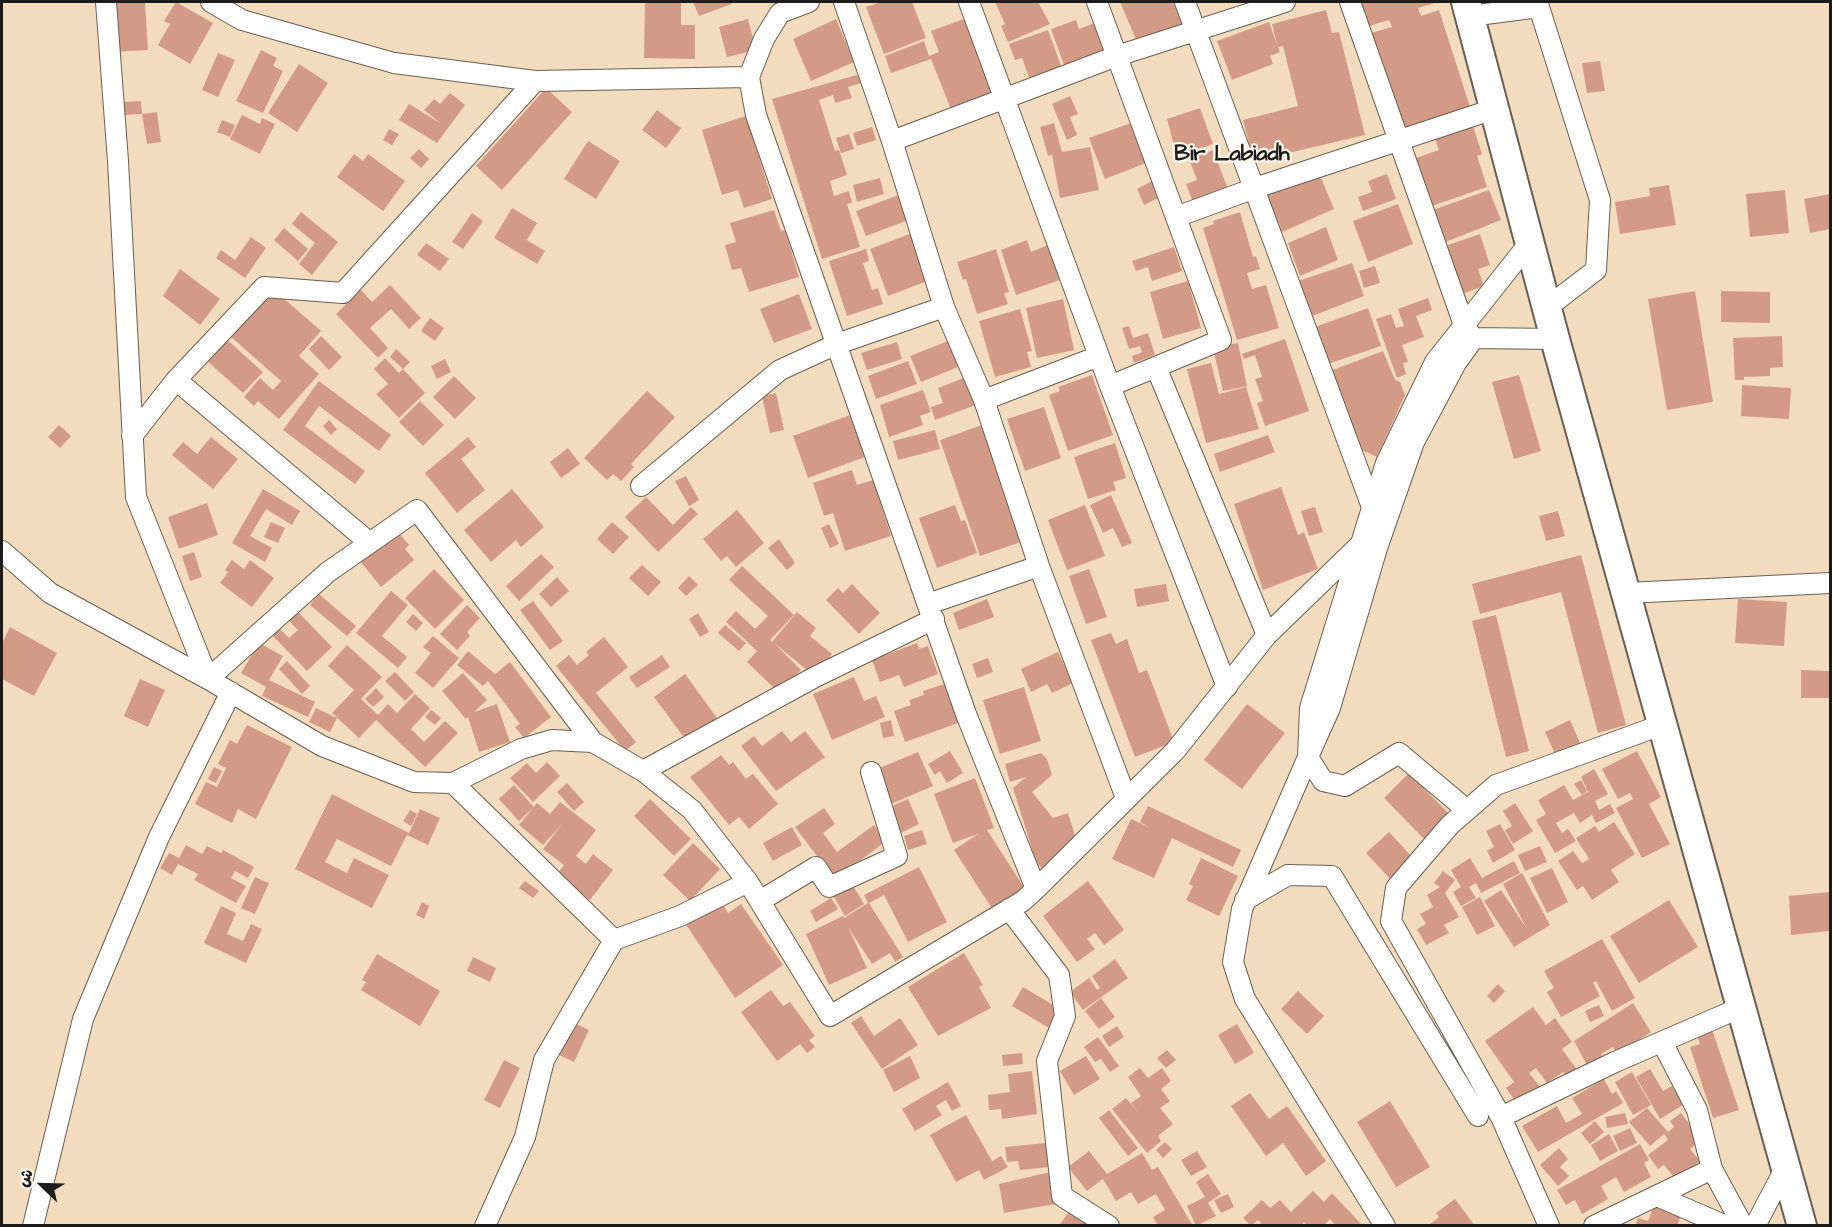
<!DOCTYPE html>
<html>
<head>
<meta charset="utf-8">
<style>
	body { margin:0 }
	#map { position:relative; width:1832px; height:1227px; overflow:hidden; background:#f3dcbd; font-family:"Architects Daughter","Playpen Sans Arabic",sans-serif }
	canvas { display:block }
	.frame { position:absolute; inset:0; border:3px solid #1c1c1c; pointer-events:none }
	.north { position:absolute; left:12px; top:1155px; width:60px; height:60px; -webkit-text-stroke:4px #fbf7ec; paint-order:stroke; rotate:293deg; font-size:16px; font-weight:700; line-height:24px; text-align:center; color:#1c1c1c }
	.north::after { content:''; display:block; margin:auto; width:21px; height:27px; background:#1c1c1c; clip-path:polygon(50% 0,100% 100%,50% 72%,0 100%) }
</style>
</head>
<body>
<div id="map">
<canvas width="1832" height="1227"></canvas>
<div class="frame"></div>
<div class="north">ش</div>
</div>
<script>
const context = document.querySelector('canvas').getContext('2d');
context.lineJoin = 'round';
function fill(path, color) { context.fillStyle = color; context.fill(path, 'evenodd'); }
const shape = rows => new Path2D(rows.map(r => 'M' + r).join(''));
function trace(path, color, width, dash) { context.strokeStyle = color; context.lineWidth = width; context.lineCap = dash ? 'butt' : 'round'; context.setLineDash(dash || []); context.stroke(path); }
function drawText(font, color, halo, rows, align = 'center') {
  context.font = font + ' "Architects Daughter",sans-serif'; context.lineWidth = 4.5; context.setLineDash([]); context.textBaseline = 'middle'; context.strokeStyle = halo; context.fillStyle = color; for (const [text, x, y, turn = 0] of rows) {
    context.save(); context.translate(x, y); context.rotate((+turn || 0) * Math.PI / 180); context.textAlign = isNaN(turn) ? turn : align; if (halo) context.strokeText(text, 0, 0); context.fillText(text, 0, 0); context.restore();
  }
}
const building = shape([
	[110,2,145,2,148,50,113,52],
	[176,2,213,23,190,64,158,45,170,24,164,21],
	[645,2,681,2,681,25,695,25,695,59,644,58],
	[693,2,731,2,732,4,699,16],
	[881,2,912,2,926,38,884,54,866,7],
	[995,2,1038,2,1050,24,1008,42,1001,26,1005,24],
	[1120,2,1173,2,1183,24,1138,44],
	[1358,2,1438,2,1418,8,1421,16,1439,10,1471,110,1404,132,1371,33,1392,27,1389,20,1366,27],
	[1326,10,1332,33,1339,32,1365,135,1254,161,1243,120,1298,106,1283,46,1278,47,1280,52,1270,56,1273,64,1232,80,1217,41,1269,22,1277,45,1272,24],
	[748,19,756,50,727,57,719,27],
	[836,19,854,62,811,81,793,39],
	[964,19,994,96,952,112,931,59,891,73,885,56,924,41,929,56,939,52,931,31],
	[1076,20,1079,29,1097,22,1110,57,1067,73,1051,29],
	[1048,30,1064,74,1032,86,1022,58,1015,60,1009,44],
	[261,50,277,58,273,66,283,71,263,113,236,101],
	[218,53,235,60,218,97,202,90],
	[1600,61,1605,91,1587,93,1582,63],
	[299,64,328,83,297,132,268,113],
	[857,75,861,83,848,87,852,98,835,103,833,95,819,100,835,151,839,150,847,175,830,181,834,196,849,191,852,203,847,204,860,247,822,259,772,99],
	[546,88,572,112,502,190,476,166],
	[450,93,465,105,437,143,399,120,409,104,440,123,424,110,434,99,440,104],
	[1070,96,1078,114,1070,117,1077,135,1067,140,1052,104],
	[141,101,142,114,124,115,123,102],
	[1200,108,1213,144,1177,157,1167,119],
	[657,110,681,128,666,148,642,130],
	[157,112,161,142,147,144,142,114],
	[242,115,260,124,262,118,275,124,260,154,230,139],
	[746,116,772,199,744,208,738,190,722,195,702,130],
	[222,120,235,125,230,137,217,132],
	[1054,123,1062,152,1090,147,1099,190,1060,198,1052,155,1048,156,1040,127],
	[1131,123,1146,163,1105,179,1089,138],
	[1473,126,1482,154,1477,156,1487,187,1429,207,1413,159,1439,150,1435,139],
	[872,127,876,140,857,146,853,133],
	[389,129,399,134,392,145,383,140],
	[849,134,854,149,841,153,836,138],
	[588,141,620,161,596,199,564,179],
	[419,149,429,159,421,168,410,158],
	[1213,150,1228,189,1193,202,1186,184,1197,180,1189,159],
	[354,154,363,161,368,154,405,181,383,211,337,177],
	[1319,173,1334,209,1282,232,1267,195],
	[1387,174,1396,199,1363,211,1358,197,1372,192,1368,181],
	[880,178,884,194,857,202,853,185],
	[1152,181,1160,197,1144,205,1137,189],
	[1669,185,1676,225,1620,234,1615,202,1650,196,1649,188],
	[1489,190,1501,220,1443,243,1430,211],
	[1785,190,1789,233,1750,237,1746,194],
	[901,194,911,219,866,236,856,211],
	[1830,194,1830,229,1810,233,1804,199],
	[1398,204,1413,244,1368,262,1353,221],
	[512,208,537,223,527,240,545,251,537,264,494,238],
	[774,210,781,231,785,230,799,277,749,292,741,268,732,270,725,245,736,242,730,223],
	[301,212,338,242,312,275,299,264,315,243,292,224],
	[1240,212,1253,257,1256,256,1260,269,1247,273,1252,289,1266,285,1279,328,1237,340,1203,228,1214,224,1213,221],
	[472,213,483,221,463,249,452,242],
	[1326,227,1338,260,1300,276,1288,243],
	[284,228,308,249,298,261,274,240],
	[912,233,930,280,888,296,870,249],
	[1480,234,1490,265,1478,269,1484,286,1462,294,1445,246],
	[251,237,266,248,245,278,216,258,221,250,235,260],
	[1027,240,1031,252,1048,245,1060,280,1016,295,1001,250],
	[426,243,449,259,440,271,417,255],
	[1174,247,1182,271,1152,281,1148,267,1136,271,1132,261],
	[866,249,869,261,863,263,872,290,878,288,883,304,847,316,829,261],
	[996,249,1009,292,1004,293,1008,304,977,314,966,279,963,280,957,262],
	[1352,263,1364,296,1312,316,1298,281],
	[1375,266,1380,283,1364,288,1359,271],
	[180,269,220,299,200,325,163,296],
	[1188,281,1201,328,1163,339,1150,292],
	[390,285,421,318,409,329,391,309,370,328,388,348,378,358,336,314,361,290,372,302],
	[272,288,321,331,299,356,319,374,279,419,258,401,254,406,244,397,260,378,273,390,281,381,230,336],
	[1695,291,1713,402,1667,410,1648,299],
	[1721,291,1770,292,1770,323,1721,322],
	[799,294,812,329,774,343,760,309],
	[1428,298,1432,310,1416,316,1424,337,1402,345,1408,362,1403,363,1406,374,1397,378,1376,319,1391,314,1396,328,1404,326,1398,309],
	[1063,299,1074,350,1037,358,1026,308],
	[1368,308,1381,346,1328,364,1315,327],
	[1020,309,1032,351,1027,352,1031,367,995,377,979,321],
	[430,318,444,328,435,341,421,331],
	[1129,326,1133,338,1148,333,1155,355,1134,363,1132,356,1142,352,1140,346,1129,349,1122,328],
	[321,336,342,357,329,370,309,349],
	[1782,336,1783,367,1770,368,1770,376,1744,377,1744,380,1735,380,1733,338],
	[225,338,263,372,243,393,206,360],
	[1285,339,1309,411,1265,426,1257,403,1263,401,1255,379,1262,377,1255,355,1244,359,1242,354],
	[948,341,958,367,921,382,910,356],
	[897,342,902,359,867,370,861,353],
	[1238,343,1247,386,1223,391,1213,348],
	[396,349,410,362,403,369,390,357],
	[1383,351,1395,380,1400,382,1405,395,1377,457,1362,450,1330,371],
	[385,358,399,373,403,369,425,393,399,418,376,394,388,384,374,369],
	[445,359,451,372,437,379,431,366],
	[908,361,917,384,876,399,868,376],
	[1211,363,1219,394,1246,387,1259,429,1206,443,1187,369],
	[1092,375,1113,435,1068,451,1049,395,1060,391,1058,387],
	[1519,375,1541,451,1514,459,1492,382],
	[454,376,476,398,455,419,433,397],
	[966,377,976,405,935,420,931,407,943,403,938,388],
	[319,381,391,435,379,451,319,406,305,426,365,471,355,484,283,430],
	[1742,385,1791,388,1789,419,1741,416],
	[923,390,931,412,920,416,923,425,889,437,880,405],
	[647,391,675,417,631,464,634,467,621,481,613,474,607,480,584,458],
	[776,393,784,430,770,433,762,396],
	[420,401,444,425,423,446,399,422],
	[1044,407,1061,458,1025,471,1007,419],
	[850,415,865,457,808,478,793,436],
	[329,420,337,429,331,435,323,426],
	[59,425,71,436,60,448,48,437],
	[982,425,1021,542,980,556,940,440],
	[935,430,940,449,898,460,893,441],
	[1268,435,1275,452,1220,472,1214,454],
	[211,437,238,459,213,489,172,455,183,442,197,454],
	[468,437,476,447,461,459,485,490,457,513,425,473],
	[1115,443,1126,478,1113,482,1116,490,1088,499,1074,457],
	[568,448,580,464,561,478,550,462],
	[852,470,857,485,873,480,891,536,845,551,833,513,824,516,813,483],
	[686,476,699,500,689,506,675,481],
	[1281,487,1298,535,1304,532,1318,569,1263,590,1234,504],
	[263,489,300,511,292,525,266,509,250,536,272,548,265,562,232,543],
	[512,489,544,527,521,547,516,540,491,562,464,530],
	[1111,495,1132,543,1122,547,1113,528,1103,533,1090,505],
	[646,497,673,525,691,507,698,514,658,552,625,517],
	[207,503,218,535,179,549,168,517],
	[955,505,961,521,965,520,977,553,937,568,919,518],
	[1085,505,1105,556,1067,570,1048,520],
	[1315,507,1323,532,1309,536,1301,511],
	[737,510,764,543,736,567,727,556,721,561,703,539],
	[1558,511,1565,536,1546,541,1539,516],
	[271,522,285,528,278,543,264,537],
	[612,522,629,537,613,554,597,539],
	[829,524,839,544,830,548,821,528],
	[397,531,409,545,405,549,414,560,381,587,360,561],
	[779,539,795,563,787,570,768,548],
	[194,552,202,577,190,581,182,556],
	[541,554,554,567,519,601,506,586],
	[1581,555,1626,725,1598,733,1561,592,1480,614,1472,584],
	[232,560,244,569,250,560,274,578,252,607,220,583,228,572,225,570],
	[642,565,661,582,648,596,629,578],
	[742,566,794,615,770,640,772,642,797,612,816,628,810,636,832,654,814,676,774,643,801,670,779,693,747,662,757,651,726,622,736,611,755,629,768,616,729,580],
	[434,569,464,600,435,629,405,598],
	[1089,569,1107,617,1086,624,1069,576],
	[689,576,698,585,686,596,678,588],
	[557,577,569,591,551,607,539,594],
	[852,584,880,613,859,634,826,600,838,588,843,593],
	[1166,584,1169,601,1137,607,1134,589],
	[391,591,408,605,382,636,407,657,398,668,356,633],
	[319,594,356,626,347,636,310,605],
	[987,599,994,617,959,630,953,613],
	[1738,599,1787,602,1784,646,1735,643],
	[533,601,563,641,550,650,520,610],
	[467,605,480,618,467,632,470,636,457,650,440,634],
	[296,610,332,647,307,671,271,634,278,627,289,638,298,630,287,619],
	[698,613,709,632,700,637,689,619],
	[413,614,423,623,416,631,406,622],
	[1496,615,1529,751,1506,757,1472,621],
	[725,625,746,643,739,651,718,633],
	[10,627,57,653,34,696,2,679,2,643],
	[1111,633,1116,644,1127,639,1139,673,1147,670,1174,742,1135,757,1091,640],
	[433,636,459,658,433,688,415,673,431,653,423,647],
	[604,637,628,667,596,693,636,742,625,751,556,666,569,655,577,665,589,655,586,652],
	[259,643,283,656,269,680,315,702,308,717,262,696,266,687,241,673],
	[917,643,919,649,928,646,938,674,904,687,899,675,880,682,872,660],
	[347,645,382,677,361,699,378,715,388,704,397,713,415,694,430,708,411,729,424,742,445,721,458,733,425,767,376,720,359,738,332,713,354,690,328,666],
	[468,651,495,674,510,662,551,717,524,738,515,727,520,724,488,681,483,686,457,665],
	[1058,652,1073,683,1052,693,1047,684,1031,692,1021,669],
	[662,655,670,667,637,688,629,677],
	[988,658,993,672,977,678,972,664],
	[287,661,310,686,302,694,279,669],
	[1801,670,1830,671,1830,698,1801,698],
	[395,672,414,692,405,701,385,681],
	[463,673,487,700,474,712,497,704,510,742,479,752,468,717,466,719,442,691],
	[685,674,717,718,686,740,654,697],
	[854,677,864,701,876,696,885,717,832,740,813,694],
	[140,679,165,690,148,727,124,716],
	[947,683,961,722,905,742,894,711,911,705,909,700,924,695,923,691],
	[1024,687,1041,741,1000,754,983,700],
	[376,688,384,697,373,707,365,699],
	[1247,704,1285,733,1242,789,1204,760],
	[316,708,337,718,330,732,309,722],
	[431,710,441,718,435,725,425,717],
	[891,720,894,736,883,738,880,723],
	[1570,720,1580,743,1555,754,1545,732],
	[247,725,292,747,256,819,238,809,232,823,195,804,206,782,217,787,226,768,218,764,230,740,237,744],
	[782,731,791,742,805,731,825,757,776,791,741,746,754,736,762,746],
	[950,751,963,773,947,783,940,771,935,775,928,764],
	[1637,751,1661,797,1649,804,1670,844,1642,858,1616,808,1633,799,1630,793,1618,799,1602,769],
	[918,752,933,786,891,804,877,769],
	[1041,753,1047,759,1052,775,1032,792,1053,818,1068,813,1077,842,1044,871,1036,862,1013,788,1026,777,1010,782,1005,764],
	[721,755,729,765,733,762,746,779,753,774,778,804,749,829,739,817,729,825,690,777],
	[547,762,560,776,533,802,510,778,527,763,536,773],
	[214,767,222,771,216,783,208,779],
	[1594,769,1608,794,1595,801,1599,810,1610,804,1615,813,1596,823,1592,815,1580,823,1574,813,1556,823,1562,833,1568,829,1576,841,1555,853,1536,820,1546,814,1538,800,1564,785,1573,800,1588,792,1589,794,1581,777],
	[1409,773,1450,815,1425,840,1384,798],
	[975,778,994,828,987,830,1025,889,993,910,954,850,978,834,953,843,934,794],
	[1581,780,1587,791,1582,795,1574,784],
	[567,783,584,802,574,811,557,792],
	[514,785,534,807,519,821,499,799],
	[332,794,409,833,420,809,440,818,428,845,407,835,391,866,337,839,325,862,347,873,354,858,389,875,372,908,295,869],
	[650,799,691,839,674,856,634,816],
	[908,799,919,824,901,833,890,807],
	[560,802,596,830,576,856,586,864,593,854,613,870,590,900,557,874,564,865,543,849,562,824,543,845,519,825,537,803,550,814],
	[1515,803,1533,831,1513,844,1505,830,1512,826,1503,811],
	[1148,806,1241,850,1233,867,1172,838,1154,878,1112,859,1131,819,1151,828,1140,822],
	[824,808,835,824,823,833,837,852,874,825,886,841,835,880,795,827],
	[410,810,417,814,411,826,403,821],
	[1614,822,1635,854,1611,870,1619,882,1592,900,1583,886,1577,890,1558,861,1573,851,1582,863,1589,859,1576,838,1595,826,1599,832],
	[1500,824,1515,850,1493,863,1487,851,1494,847,1486,831],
	[792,827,802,845,773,861,763,843],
	[922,830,927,844,908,850,904,836],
	[1389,832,1414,859,1391,880,1366,853],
	[693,843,720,869,690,901,663,875],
	[186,845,202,854,207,846,221,853,223,850,254,867,248,878,235,871,231,878,246,886,236,903,194,880,198,874,178,864,172,875,160,868,169,853,179,858],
	[1540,846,1547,862,1525,871,1518,855],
	[1201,858,1238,876,1219,916,1186,900,1193,886,1189,884],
	[1470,858,1482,878,1514,861,1520,873,1481,893,1476,883,1469,887,1476,898,1461,906,1453,892,1461,887,1451,870],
	[919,867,947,922,908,942,884,895,869,903,903,957,895,962,890,953,872,964,848,927,867,968,829,985,806,934,843,916,844,918,868,903,864,895],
	[1552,868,1568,902,1547,913,1530,878],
	[1443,871,1455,880,1445,893,1459,917,1444,925,1449,933,1426,945,1417,929,1426,924,1420,914,1433,907,1427,895,1440,887,1434,883],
	[1522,873,1550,925,1514,947,1484,901,1501,890,1527,929,1503,884],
	[255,877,269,883,255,914,241,908],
	[525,881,539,891,533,898,519,888],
	[1088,881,1124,930,1104,945,1095,933,1087,939,1095,949,1077,962,1043,916],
	[852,884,864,904,845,916,833,895],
	[1829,892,1830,931,1791,935,1789,896],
	[1480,897,1495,926,1477,935,1462,907],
	[831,898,838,909,816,922,810,911],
	[720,900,728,913,741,904,783,965,735,998,685,923],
	[1669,900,1698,947,1639,983,1610,936],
	[422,902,429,906,424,919,416,915],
	[221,906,236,913,227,934,243,941,251,924,262,929,246,963,204,943],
	[1602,939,1635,998,1612,1011,1596,981,1593,983,1600,996,1561,1017,1547,992,1554,988,1544,971],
	[964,953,983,985,979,987,991,1008,938,1036,908,987],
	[377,954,440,991,420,1026,361,990,366,982,362,980],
	[473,957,496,968,490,982,467,971],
	[1115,959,1128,978,1083,1010,1070,992,1089,978,1097,990,1100,988,1092,976],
	[1498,984,1505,991,1494,1003,1487,996],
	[1023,987,1060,1009,1049,1028,1012,1006],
	[771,990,783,1006,790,1002,815,1036,809,1040,815,1047,807,1053,800,1044,777,1061,741,1012],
	[1298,991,1324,1016,1307,1034,1281,1009],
	[1101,998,1115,1017,1099,1029,1085,1011],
	[1633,1003,1651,1032,1617,1054,1613,1047,1601,1054,1604,1060,1589,1069,1574,1041],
	[1599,1005,1604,1016,1590,1022,1585,1011],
	[1533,1007,1546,1025,1555,1018,1572,1042,1562,1049,1578,1071,1568,1078,1563,1072,1547,1083,1536,1068,1529,1073,1541,1088,1518,1105,1506,1088,1514,1082,1485,1041],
	[861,1016,874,1036,900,1018,918,1045,882,1069,851,1023],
	[572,1022,589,1030,574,1062,557,1054],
	[1237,1024,1254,1053,1235,1064,1218,1035],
	[1117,1026,1124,1037,1109,1047,1102,1036],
	[1711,1026,1739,1110,1713,1118,1690,1047,1700,1044,1695,1031],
	[1098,1037,1119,1066,1110,1072,1101,1059,1095,1062,1084,1047],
	[1167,1050,1176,1060,1166,1068,1157,1058],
	[1022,1053,1023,1064,1003,1066,1002,1055],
	[910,1056,920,1078,894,1092,883,1070],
	[1086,1056,1100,1079,1074,1095,1060,1071],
	[504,1060,520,1068,500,1108,484,1100],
	[1140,1068,1148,1078,1162,1068,1171,1081,1161,1089,1170,1101,1160,1108,1173,1124,1158,1136,1161,1141,1147,1153,1112,1109,1126,1098,1139,1113,1131,1103,1141,1096,1128,1077],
	[1650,1069,1663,1091,1672,1086,1683,1105,1660,1119,1636,1077],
	[1032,1071,1037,1114,1002,1119,1001,1109,989,1110,988,1095,1010,1092,1008,1074],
	[1632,1072,1651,1105,1633,1115,1615,1082],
	[1604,1079,1612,1094,1616,1091,1623,1103,1538,1152,1522,1126,1557,1106,1566,1123,1582,1114,1572,1098],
	[948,1082,961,1106,952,1111,946,1100,936,1106,942,1115,915,1131,902,1109],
	[1250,1093,1269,1119,1287,1106,1326,1161,1306,1176,1283,1143,1266,1156,1231,1106],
	[1390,1101,1430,1167,1396,1187,1357,1122],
	[1647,1108,1668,1132,1674,1127,1670,1121,1681,1113,1701,1140,1690,1149,1700,1161,1676,1180,1664,1165,1658,1169,1648,1155,1668,1140,1664,1134,1650,1146,1629,1122],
	[1109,1110,1138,1148,1128,1156,1099,1118],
	[1625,1113,1628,1124,1607,1128,1605,1117],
	[966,1115,992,1161,1001,1156,1008,1167,984,1180,979,1170,956,1182,930,1135],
	[1595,1121,1604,1132,1590,1144,1581,1133],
	[1630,1128,1637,1143,1620,1151,1613,1136],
	[1609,1134,1618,1151,1600,1161,1591,1145],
	[1165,1142,1172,1149,1163,1158,1156,1150],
	[1046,1143,1049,1167,1020,1170,1018,1161,1007,1162,1005,1147],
	[1640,1144,1649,1160,1644,1163,1651,1177,1624,1192,1616,1177,1601,1186,1608,1199,1582,1214,1575,1200,1566,1205,1557,1190],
	[1559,1148,1568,1159,1560,1167,1569,1176,1558,1186,1540,1165],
	[1089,1151,1107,1174,1142,1153,1152,1170,1158,1167,1193,1226,1158,1226,1153,1217,1165,1210,1156,1194,1138,1204,1131,1192,1116,1201,1103,1179,1087,1191,1068,1167],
	[1197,1151,1207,1167,1191,1176,1181,1160],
	[1050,1172,1055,1204,1004,1213,999,1184],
	[1208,1174,1221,1194,1208,1203,1216,1216,1196,1226,1187,1206,1205,1197,1196,1182],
	[1313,1191,1324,1202,1332,1193,1363,1226,1336,1226,1330,1219,1323,1226,1307,1226,1304,1222,1301,1226,1258,1226,1261,1223,1258,1220,1251,1226,1243,1218,1262,1200,1270,1208,1280,1200,1291,1212],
	[1228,1194,1234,1207,1221,1213,1214,1200],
	[1455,1199,1475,1226,1428,1226,1439,1217,1436,1213],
	[1654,1206,1681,1215,1677,1226,1635,1226,1638,1218,1648,1221],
	[1072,1207,1092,1220,1088,1226,1059,1226]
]);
const minor = shape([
	[106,2,118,161,136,497,208,679],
	[211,2,242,20,394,63,535,81],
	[809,2,780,13,764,39,749,77,756,115,966,714,1036,889],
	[844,2,892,141,944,307,984,400,1039,566,1126,798],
	[969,2,1110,386,1227,687],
	[1097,2,1221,340,1110,386],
	[1185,2,1372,507],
	[1350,2,1464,325,1469,332],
	[1470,16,1539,7,1600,200,1596,270,1549,306],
	[892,141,1117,56,1285,2],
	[1176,217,1255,188,1494,109],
	[1531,241,1435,362,1386,463,1310,708,1308,757,1330,708,1377,548,1414,442,1456,363,1474,338,1555,339],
	[1156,367,1267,635],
	[176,380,370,543],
	[984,400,1099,356],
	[132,436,176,380,264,287,343,293,535,81,749,77],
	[641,486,780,370,837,344,944,307],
	[2,551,50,593,208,679,322,746,414,782,453,783,521,749,552,740,593,742,643,771,692,810,748,882,830,1016,1023,901,1036,889,1175,751,1267,635,1363,542],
	[1626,593,1830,583],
	[928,604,1039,566],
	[208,679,328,572,417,510,593,742],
	[1308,757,1242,909,1233,962,1245,999,1385,1226],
	[1308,757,1323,781,1345,786,1399,753,1467,810],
	[643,771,815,677,934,619],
	[453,783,614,940],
	[1245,900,1288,875,1332,876,1478,1116],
	[760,901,816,867,829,887,897,856,871,772],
	[1009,909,1059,975,1065,1016,1047,1061,1062,1196,1109,1226],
	[1662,1042,1697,1110,1712,1169,1743,1226],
	[1501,1117,1615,1062,1742,1007],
	[1657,1196,1726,1226],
	[33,1226,83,1019,159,837,231,692],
	[485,1226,525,1137,544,1060,614,940,680,916,748,882],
	[1549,1226,1501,1117,1391,921,1396,888,1450,825,1496,785,1664,724],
	[1594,1226,1712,1169],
	[1755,1226,1786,1167]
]);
const secondary = shape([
	[1466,2,1555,339,1802,1226]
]);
const quarterNames = [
	["Bir Labiadh",1232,155]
];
fill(building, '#d39b86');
trace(minor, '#675f54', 22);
trace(secondary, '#675f54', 32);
trace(minor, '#fff', 20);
trace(secondary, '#fff', 28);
drawText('bold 22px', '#1c1c1c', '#fbf7ec', quarterNames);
</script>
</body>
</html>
